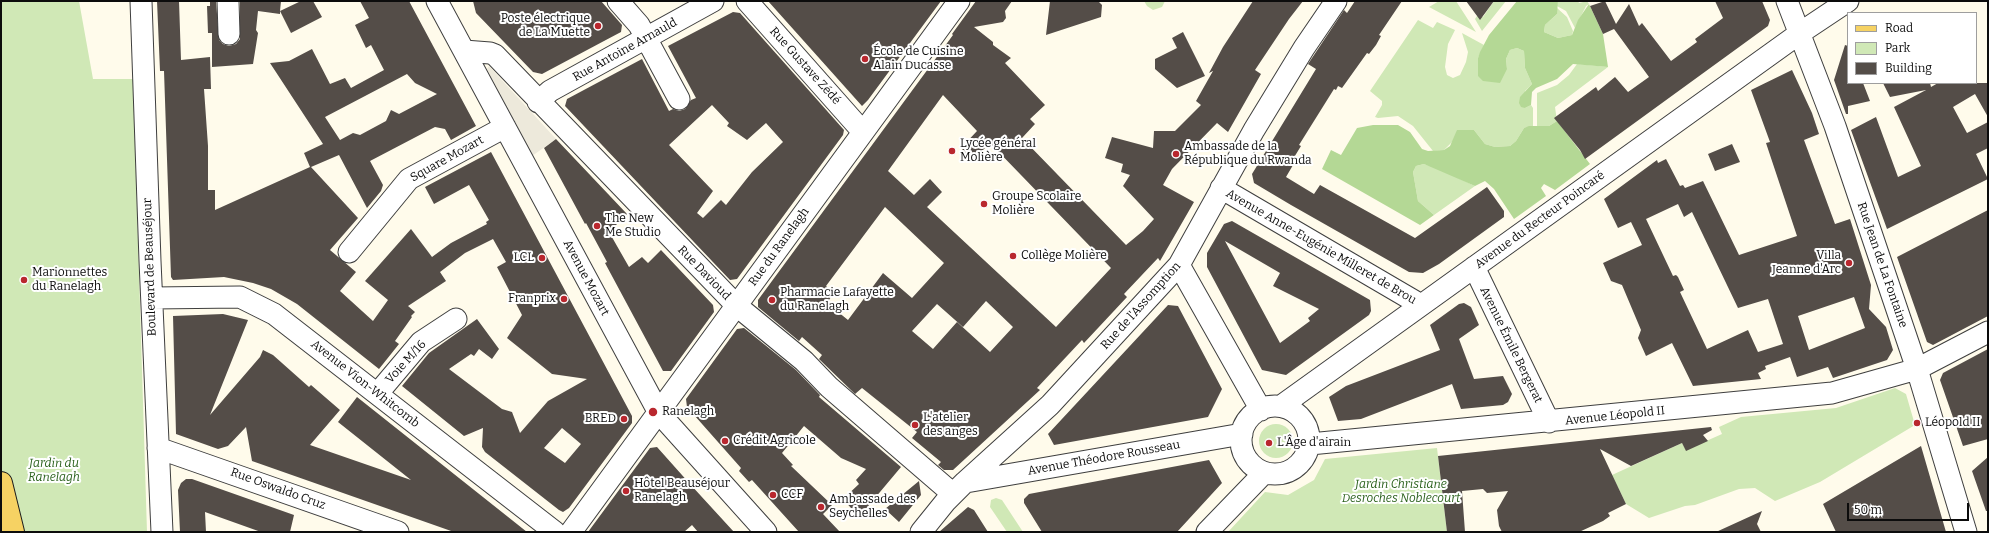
<!DOCTYPE html>
<html>
<head>
<meta charset="utf-8">
<style>
	body { margin:0 }
	#map { position:relative; width:1989px; height:533px; overflow:hidden; background:#fffbeb; font-family:Bitter,serif }
	canvas { display:block }
	.frame { position:absolute; inset:0; border:2px solid #0c0c0c; pointer-events:none }
	.legend { position:absolute; left:1847px; top:12px; width:130px; height:72px; box-sizing:border-box; background:#fff; border:1px solid #9e9e9e; margin:0; padding:5px 7px; list-style:none; font-size:12px; color:#0c0c0c }
	.legend li { display:flex; align-items:center; gap:8px; height:20px }
	.legend b { width:20px; border:1px solid #9e9e9e }
	.scale { position:absolute; left:1847px; top:503px; width:122px; height:18px; box-sizing:border-box; border:2px solid #0c0c0c; border-top:0; padding-left:5px; font-size:12px; line-height:14px; white-space:nowrap; color:#0c0c0c; -webkit-text-stroke:3px #fff; paint-order:stroke }
</style>
</head>
<body>
<div id="map">
<canvas width="1989" height="533"></canvas>
<div class="frame"></div>
<ul class="legend">
<li><b style="height:5px;background:#f6d263"></b>Road</li>
<li><b style="height:11px;background:#d0e8b6"></b>Park</li>
<li><b style="height:11px;background:#544d48"></b>Building</li>
</ul>
<div class="scale">50 m</div>
</div>
<script>
const context = document.querySelector('canvas').getContext('2d');
context.lineJoin = 'round';
function fill(path, color) { context.fillStyle = color; context.fill(path, 'evenodd'); }
const shape = rows => new Path2D(rows.map(r => 'M' + r).join(''));
function trace(path, color, width, dash) { context.strokeStyle = color; context.lineWidth = width; context.lineCap = dash ? 'butt' : 'round'; context.setLineDash(dash || []); context.stroke(path); }
function drawText(font, color, halo, rows, align = 'center') {
  context.font = font + ' Bitter,serif'; context.lineWidth = 4; context.setLineDash([]); context.textBaseline = 'middle'; context.strokeStyle = halo; context.fillStyle = color; for (const [text, x, y, turn = 0] of rows) {
    context.save(); context.translate(x, y); context.rotate((+turn || 0) * Math.PI / 180); context.textAlign = isNaN(turn) ? turn : align; if (halo) context.strokeText(text, 0, 0); context.fillText(text, 0, 0); context.restore();
  }
}
const green = shape([
	[1,1,79,1,93,79,133,79,147,532,1,532],
	[1144,1,1165,1,1162,7,1153,10,1147,6],
	[1439,1,1456,1,1476,32,1429,7],
	[1494,1,1506,1,1482,31,1475,19,1477,16,1483,17],
	[1558,1,1578,1,1579,3,1587,1,1589,4,1586,6,1575,28,1566,11,1557,6],
	[1557,8,1567,17,1573,31,1572,35,1558,38,1544,32,1545,25,1557,14],
	[1418,20,1433,28,1437,22,1455,30,1448,44,1445,67,1447,75,1453,78,1460,75,1466,62,1468,52,1462,33,1484,45,1478,58,1507,69,1506,59,1510,50,1517,48,1524,51,1525,68,1532,84,1525,91,1525,108,1531,105,1533,108,1533,126,1524,128,1516,141,1510,146,1495,147,1485,144,1474,130,1453,141,1444,150,1433,151,1413,126,1398,116,1378,118,1375,117,1382,105,1382,101,1370,91],
	[1577,64,1608,67,1555,107,1557,121,1549,126,1537,126,1537,93,1557,85,1569,75],
	[1424,164,1437,168,1475,186,1434,215,1418,201,1413,172,1416,166],
	[1895,388,1906,394,1915,425,1820,482,1775,501,1755,488,1739,489,1695,505,1685,506,1649,518,1626,504,1612,475,1682,443,1686,450,1722,434,1719,427,1741,417,1836,408],
	'1259 441a17 17 0 1 1 34 0a17 17 0 1 1-34 0Z',
	[1437,448,1447,532,1228,532,1265,492,1288,495,1314,480,1325,459],
	[996,498,1002,500,1023,532,1007,532,990,507,991,500]
]);
const forest = shape([
	[1517,1,1558,1,1557,14,1545,25,1544,32,1558,38,1572,35,1578,20,1589,4,1603,34,1608,67,1573,64,1557,79,1536,88,1532,92,1531,105,1525,108,1521,107,1519,103,1520,97,1532,84,1525,68,1524,51,1517,48,1510,50,1506,59,1507,69,1500,83,1483,81,1478,76,1478,58,1480,52,1489,35],
	[1557,121,1590,164,1555,190,1544,184,1541,188,1546,196,1514,219,1494,189,1485,181,1475,186,1424,164,1416,166,1413,172,1418,201,1434,215,1420,225,1322,169,1331,150,1341,155,1357,128,1373,125,1398,125,1410,132,1422,149,1428,151,1444,150,1450,146,1457,130,1474,130,1485,144,1495,147,1510,146,1516,141,1524,128,1529,126,1549,126]
]);
const plaza = shape([
	[489,66,556,139,532,156,487,69]
]);
const building = shape([
	[157,1,179,1,181,60,210,57,211,89,204,89,208,146,208,190,215,190,215,210,310,167,304,153,323,144,270,63,289,61,312,49,330,84,345,78,351,88,384,70,371,45,366,48,355,25,369,18,360,1,409,1,476,126,451,140,445,129,435,127,370,161,383,185,381,191,367,208,339,155,311,167,358,218,330,250,356,272,340,291,373,321,388,300,365,281,411,229,432,257,451,243,487,224,486,222,489,220,469,185,434,204,425,187,491,152,632,416,632,423,569,508,563,512,559,510,485,452,482,447,483,428,464,436,402,386,429,353,477,319,499,349,492,359,479,349,474,356,471,354,449,369,502,409,512,412,520,433,548,401,587,379,552,374,507,338,522,315,497,267,506,262,493,239,465,253,440,272,446,281,408,306,415,312,411,316,412,317,395,341,399,344,379,369,297,304,271,289,253,283,224,277,173,280,171,277,164,71,160,71],
	[407,74,415,83,437,94,399,114,391,110,386,121,360,135,353,133,340,140,325,117],
	[562,428,581,444,565,463,544,448],
	[210,1,216,1,219,40,223,44,229,46,236,44,240,39,240,1,281,1,280,11,301,1,313,1,322,17,291,33,280,11,280,14,258,11,256,30,258,33,253,64,212,67,212,33,208,33,207,6,210,6],
	[473,1,601,1,622,25,621,32,604,41,542,74,533,72,476,13],
	[768,1,941,1,868,100,862,106],
	[976,1,1012,1,1005,11,1006,18,1003,22,974,27,993,42,993,45,1011,58,1005,63,1045,105,1030,119,1035,124,1022,138,1126,245,1143,231,1154,219,1123,186,1130,175,1121,172,1123,164,1105,158,1112,137,1153,148,1154,131,1175,131,1201,105,1196,101,1213,71,1209,73,1223,47,1253,1,1303,1,1289,19,1255,70,1261,74,1228,132,1217,123,1172,169,1163,185,1194,202,1160,261,1158,258,1124,294,1127,297,1084,343,1082,340,1037,388,1040,390,953,470,944,470,938,465,941,462,912,438,917,432,862,388,855,394,819,359,822,355,802,337,799,341,758,307,758,300,953,35,952,34],
	[943,95,977,131,961,148,973,160,990,143,1111,268,1056,327,927,207,942,192,930,179,914,195,888,171],
	[885,207,944,263,912,298,883,273,848,320,827,303,831,297,826,293,829,289,826,286],
	[986,301,1013,327,990,352,957,322,933,349,912,331,937,304,963,327],
	[1050,1,1098,1,1102,5,1101,17,1046,35],
	[1355,1,1402,1,1379,35,1381,36,1376,45,1369,54,1367,53,1342,88,1338,86,1336,90,1334,89,1299,145,1301,146,1290,164,1293,165,1286,177,1314,194,1320,185,1415,238,1487,187,1504,211,1504,217,1439,264,1423,273,1409,272,1291,205,1254,183,1252,174,1316,69,1308,64,1344,10,1347,13],
	[1466,1,1494,1,1480,20],
	[1605,1,1616,24,1629,4,1639,26,1642,23,1671,61,1697,42,1695,39,1723,18,1715,1,1762,1,1770,20,1768,26,1585,159,1580,150,1554,118,1596,87,1598,91,1615,77,1628,92,1649,77,1614,29,1603,34,1590,6],
	[733,12,740,13,844,130,843,135,737,279,730,280,565,106,567,99,642,59,669,111,673,109,679,111,685,109,691,100,696,98,668,46],
	[712,105,729,123,727,126,747,140,766,123,783,142,752,172,726,205,721,200,703,218,697,213,713,191,669,145],
	[1183,32,1205,76,1177,88,1155,69,1155,59,1177,48,1172,38],
	[1845,45,1848,46,1848,83,1863,83,1870,101,1848,106,1848,114,1846,114,1834,80],
	[1792,70,1812,113,1819,134,1804,140,1835,224,1850,219,1871,285,1869,309,1886,327,1893,350,1887,360,1833,378,1828,367,1797,377,1790,357,1765,366,1766,369,1758,373,1761,379,1693,386,1672,343,1646,356,1638,338,1641,330,1622,285,1611,281,1603,263,1642,245,1631,222,1618,228,1604,199,1657,160,1658,163,1666,159,1680,186,1683,185,1685,188,1703,181,1739,255,1797,236,1766,143,1770,142,1751,90],
	[1678,204,1684,217,1692,212,1738,308,1768,299,1783,344,1758,352,1748,330,1707,349,1680,292,1684,290,1678,277,1676,275,1673,276,1646,219],
	[1854,297,1865,328,1809,350,1798,316],
	[1883,83,1930,83,1931,87,1938,83,1988,83,1988,117,1975,94,1953,107,1967,133,1988,122,1988,148,1976,154,1988,179,1887,229,1851,130,1876,117,1898,177,1921,166,1894,107,1926,90,1890,97],
	[556,139,627,214,609,232,629,267,642,257,648,263,661,250,713,305,714,312,671,371,663,371,605,263,607,262,586,223,585,224,544,148],
	[1732,144,1740,162,1715,171,1708,154],
	[1988,210,1988,316,1933,345,1927,342,1897,257],
	[1232,221,1370,300,1371,311,1369,315,1286,375,1262,370,1207,267,1207,253,1224,224],
	[1225,241,1280,273,1273,286,1319,309,1308,318,1310,321,1280,343],
	[1464,303,1471,307,1479,325,1459,339,1474,379,1503,376,1512,394,1508,402,1503,405,1461,409,1452,384,1361,419,1338,421,1329,397,1346,386,1440,350,1430,325,1459,304],
	[1168,305,1178,306,1222,389,1208,417,1054,445,1048,434],
	[223,314,248,320,210,415,260,357,263,350,273,355,309,387,311,385,340,410,310,445,411,480,338,422,357,397,527,532,454,532,252,461,246,427,228,446,218,449,176,434,173,316],
	[744,328,796,370,820,395,819,397,901,467,859,517,843,499,859,484,856,480,866,469,841,458,804,426,782,453,793,465,791,466,832,505,823,514,840,532,799,532,752,480,749,482,739,471,741,468,687,407,686,399,737,329],
	[1988,349,1988,439,1963,446,1940,380,1943,373],
	[1711,427,1712,430,1703,435,1708,441,1686,451,1682,443,1631,466,1600,449,1626,504,1608,513,1610,516,1603,521,1579,532,1502,532,1499,526,1497,510,1508,491,1487,493,1483,489,1462,491,1465,532,1447,532,1438,456],
	[1921,446,1946,532,1836,532,1823,504],
	[657,447,690,484,734,532,698,532,692,525,684,532,588,532,650,448],
	[1988,457,1988,511,1986,511,1972,471],
	[1209,460,1222,483,1177,532,1042,532,1024,503,1024,499,1029,494],
	[186,479,192,479,294,515,290,532,261,532,205,512,206,532,180,532,178,490,181,483],
	[919,481,921,495,899,522,885,509],
	[968,507,974,510,988,532,939,532],
	[1762,511,1757,524,1761,532,1716,532]
]);
const minor = shape([
	[141,1,150,261,162,532],
	[228,1,229,34],
	[437,1,659,413,766,532],
	[618,1,639,25,679,99],
	[747,1,863,132],
	[1787,1,1835,126,1917,369,1966,532],
	[464,51,490,53,495,55,737,306,804,361,829,387,953,494],
	[538,102,550,91,713,1],
	[1221,188,1421,305],
	[349,252,409,179,505,127],
	[1179,265,1261,410],
	[1474,267,1549,422],
	[152,298,240,297,274,314,555,532],
	[378,393,421,342,456,319],
	'1241 440a34 34 0 1 1 68 0a34 34 0 1 1-68 0Z',
	[1281,406,1800,33,1848,1],
	[1310,444,1832,393,1917,369,1988,332],
	[158,448,398,532],
	[966,482,1242,434],
	[571,532,959,1],
	[921,532,946,501,965,482,1050,405,1179,265,1254,130,1304,48,1336,1],
	[1207,532,1264,473]
]);
const major = shape([
	[1,483,13,532]
]);
const markers = [
	[598,26,4,"#b9272e"],
	[865,59,4,"#b9272e"],
	[952,151,4,"#b9272e"],
	[1176,154,4,"#b9272e"],
	[984,204,4,"#b9272e"],
	[597,226,4,"#b9272e"],
	[1013,256,4,"#b9272e"],
	[542,258,4,"#b9272e"],
	[1849,263,4,"#b9272e"],
	[24,280,4,"#b9272e"],
	[564,299,4,"#b9272e"],
	[772,300,4,"#b9272e"],
	[653,412,5,"#b9272e"],
	[624,419,4,"#b9272e"],
	[1917,423,4,"#b9272e"],
	[915,425,4,"#b9272e"],
	[725,441,4,"#b9272e"],
	[1269,443,4,"#b9272e"],
	[626,491,4,"#b9272e"],
	[773,495,4,"#b9272e"],
	[821,507,4,"#b9272e"]
];
const poiNames = [
	["Poste électrique",590,19,"right"],
	["de La Muette",590,33,"right"],
	["École de Cuisine",873,52],
	["Alain Ducasse",873,66],
	["Lycée général",960,144],
	["Molière",960,158],
	["Ambassade de la",1184,147],
	["République du Rwanda",1184,161],
	["Groupe Scolaire",992,197],
	["Molière",992,211],
	["The New",605,219],
	["Me Studio",605,233],
	["Collège Molière",1021,256],
	["Villa",1841,256,"right"],
	["Jeanne d'Arc",1841,270,"right"],
	["LCL",534,258,"right"],
	["Marionnettes",32,273],
	["du Ranelagh",32,287],
	["Pharmacie Lafayette",780,293],
	["du Ranelagh",780,307],
	["Franprix",556,299,"right"],
	["Ranelagh",662,412],
	["L'atelier",923,418],
	["des anges",923,432],
	["BRED",616,419,"right"],
	["Léopold II",1925,423],
	["Crédit Agricole",733,441],
	["L'Âge d'airain",1277,443],
	["Hôtel Beauséjour",634,484],
	["Ranelagh",634,498],
	["CCF",781,495],
	["Ambassade des",829,500],
	["Seychelles",829,514]
];
const streetNames = [
	["Rue Antoine Arnauld",625,50,-29],
	["Rue Gustave Zédé",805,66,48],
	["Square Mozart",447,159,-29],
	["Avenue du Recteur Poincaré",1540,220,-36],
	["Rue du Ranelagh",779,247,-54],
	["Avenue Anne-Eugénie Milleret de Brou",1321,247,30],
	["Rue Jean de La Fontaine",1882,265,71],
	["Boulevard de Beauséjour",150,267,-92],
	["Rue Davioud",704,273,46],
	["Avenue Mozart",586,278,62],
	["Rue de l'Assomption",1141,306,-48],
	["Avenue Émile Bergerat",1511,345,64],
	["Voie M/16",406,362,-48],
	["Avenue Vion-Whitcomb",365,384,38],
	["Avenue Léopold II",1615,416,-6],
	["Avenue Théodore Rousseau",1104,458,-10],
	["Rue Oswaldo Cruz",278,489,20]
];
const parkNames = [
	["Jardin du",54,464],
	["Ranelagh",54,478],
	["Jardin Christiane",1401,485],
	["Desroches Noblecourt",1401,499]
];
fill(green, '#d0e8b6');
fill(forest, '#b4d895');
fill(plaza, '#ede9db');
fill(building, '#544d48');
trace(minor, '#3f3f3f', 23);
trace(major, '#1d1d1d', 24);
trace(minor, '#fff', 21);
trace(major, '#f6d263', 22);
for (const [x, y, r, color] of markers) { const dot = new Path2D(); dot.arc(x, y, r, 0, 2 * Math.PI); context.fillStyle = color; context.fill(dot); trace(dot, '#fff', 1.5); }
drawText('12px', '#0c0c0c', '#fff', poiNames, 'left');
drawText('12px', '#0c0c0c', '#fff', streetNames);
drawText('italic 12px', '#2c621e', '#fff', parkNames);
</script>
</body>
</html>
